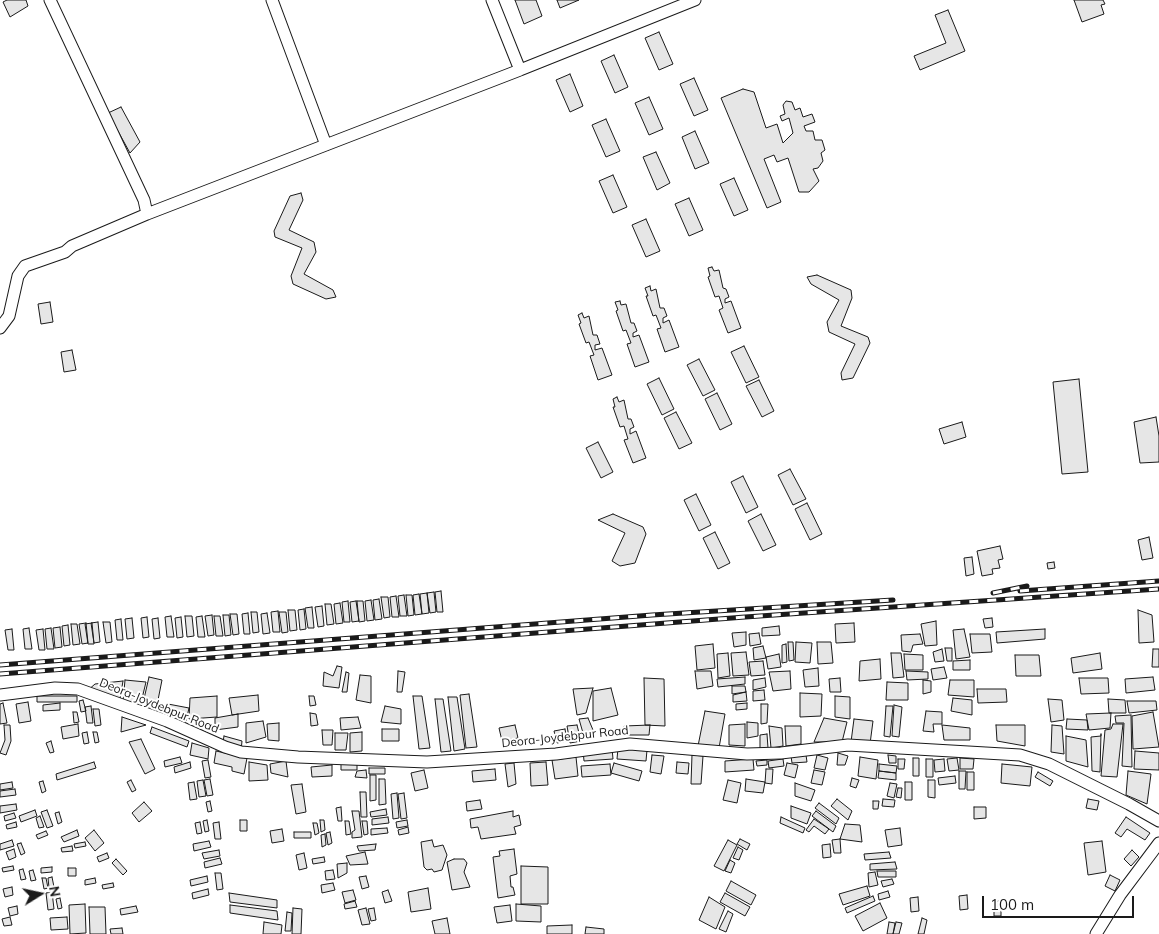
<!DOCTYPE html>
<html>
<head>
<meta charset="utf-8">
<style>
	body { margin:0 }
	#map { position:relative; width:1159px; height:934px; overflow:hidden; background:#fff; font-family:Mulish,sans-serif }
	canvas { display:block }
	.north { position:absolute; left:15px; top:869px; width:50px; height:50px; -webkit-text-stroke:4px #fff; paint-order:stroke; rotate:80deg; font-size:14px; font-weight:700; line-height:20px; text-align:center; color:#1a1a1a }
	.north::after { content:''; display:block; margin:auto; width:18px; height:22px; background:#1a1a1a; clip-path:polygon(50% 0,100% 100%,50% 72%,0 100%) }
	.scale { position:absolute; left:982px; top:896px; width:152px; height:22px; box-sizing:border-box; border:2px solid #1a1a1a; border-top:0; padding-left:6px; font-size:15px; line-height:18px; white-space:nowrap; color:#1a1a1a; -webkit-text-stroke:4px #fff; paint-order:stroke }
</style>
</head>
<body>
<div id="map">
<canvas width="1159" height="934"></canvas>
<div class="north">N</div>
<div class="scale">100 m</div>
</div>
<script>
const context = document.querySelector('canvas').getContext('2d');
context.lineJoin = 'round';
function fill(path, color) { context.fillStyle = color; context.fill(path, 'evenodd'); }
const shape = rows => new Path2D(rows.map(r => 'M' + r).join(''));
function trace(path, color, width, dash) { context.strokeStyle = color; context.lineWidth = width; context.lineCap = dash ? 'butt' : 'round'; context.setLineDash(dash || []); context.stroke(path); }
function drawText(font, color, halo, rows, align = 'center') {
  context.font = font + ' Mulish,sans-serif'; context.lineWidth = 4; context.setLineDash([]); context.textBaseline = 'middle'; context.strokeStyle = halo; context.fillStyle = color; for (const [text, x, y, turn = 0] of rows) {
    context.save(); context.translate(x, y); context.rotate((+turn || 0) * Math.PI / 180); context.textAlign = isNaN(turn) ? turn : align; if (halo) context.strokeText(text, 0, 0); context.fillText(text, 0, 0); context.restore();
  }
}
const building = shape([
	[7,0,26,0,28,6,10,17,3,2,7,0],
	[515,0,536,0,542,16,524,24,515,0],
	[557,0,579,0,560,8,557,0],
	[1074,0,1103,0,1105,4,1101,5,1104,14,1082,22,1074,0],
	[948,10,965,51,920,70,914,56,946,43,935,15,948,10],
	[659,32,673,64,659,70,645,38,659,32],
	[614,55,628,87,615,93,601,61,614,55],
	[570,74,583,106,570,112,556,80,570,74],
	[694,78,708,110,694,116,680,84,694,78],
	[743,89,754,92,766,128,777,124,783,143,793,133,789,118,782,121,780,116,785,114,783,105,786,101,792,102,795,110,800,108,803,117,812,114,815,122,804,126,806,131,813,131,815,140,822,140,825,150,821,153,823,161,818,168,813,169,819,181,809,192,799,192,788,158,777,162,774,155,764,159,781,202,767,208,721,98,743,89],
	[649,97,663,129,649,135,635,103,649,97],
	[121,107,140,142,130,153,108,113,121,107],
	[606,119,620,151,606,157,592,125,606,119],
	[695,131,709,163,695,169,682,137,695,131],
	[656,152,670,183,657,190,643,157,656,152],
	[613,175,627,207,613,213,599,181,613,175],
	[734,178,748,210,734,216,720,184,734,178],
	[301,193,303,200,289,230,314,242,316,252,304,274,333,290,336,297,326,299,293,284,291,276,302,248,275,237,274,231,290,196,301,193],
	[689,198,703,230,689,236,675,204,689,198],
	[646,219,660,251,646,257,632,225,646,219],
	[712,267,714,271,719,270,723,288,726,289,729,297,725,299,725,303,731,301,741,328,728,333,719,310,723,308,719,296,715,297,708,277,710,276,708,268,712,267],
	[817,275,851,290,852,298,841,326,868,337,870,343,853,378,842,380,841,373,855,344,829,332,827,322,839,300,811,284,807,277,817,275],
	[650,286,651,291,656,289,660,308,664,308,667,316,663,318,663,323,669,320,679,347,665,352,657,329,661,328,656,315,653,316,646,296,648,296,645,288,650,286],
	[620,301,621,305,626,304,631,323,634,323,637,331,633,333,633,337,639,335,649,362,635,367,627,344,631,343,626,330,623,331,616,311,618,310,615,302,620,301],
	[50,302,53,322,41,324,38,304,50,302],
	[582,313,584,318,589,316,593,335,597,335,600,344,595,345,595,350,602,348,612,375,598,380,590,356,594,355,589,342,586,343,579,324,581,323,578,315,582,313],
	[744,346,759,377,746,383,731,352,744,346],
	[72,350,76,370,64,372,61,352,72,350],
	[699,359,715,390,703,396,687,365,699,359],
	[659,378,674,409,662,415,647,384,659,378],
	[1079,379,1088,472,1062,474,1053,382,1079,379],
	[759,380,774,411,762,417,746,386,759,380],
	[717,393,732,424,720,430,705,399,717,393],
	[617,397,619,402,624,400,628,419,631,419,634,427,630,429,630,434,636,431,646,458,633,463,624,440,628,439,624,426,620,427,613,407,615,407,613,399,617,397],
	[676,412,692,443,679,449,664,418,676,412],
	[1156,417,1159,436,1159,462,1140,463,1134,422,1156,417],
	[962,422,966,437,944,444,939,429,962,422],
	[598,442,613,472,601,478,586,448,598,442],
	[790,469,806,499,793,505,778,475,790,469],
	[743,476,758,507,746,513,731,482,743,476],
	[696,494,711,525,699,531,684,500,696,494],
	[807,503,822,534,810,540,795,509,807,503],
	[613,514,643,527,646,534,635,563,620,566,612,561,625,533,598,520,613,514],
	[761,514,776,545,763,551,748,521,761,514],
	[715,532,730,563,718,569,703,538,715,532],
	[1149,537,1153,558,1142,560,1138,540,1149,537],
	[1000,546,1003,559,998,560,1000,568,992,569,993,574,982,576,977,551,1000,546],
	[972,557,974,574,966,576,964,558,972,557],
	[1054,562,1055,568,1048,569,1047,563,1054,562],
	[441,591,443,612,437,612,435,592,441,591],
	[434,592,436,612,430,613,427,593,434,592],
	[427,593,429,613,422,614,420,594,427,593],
	[419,594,422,614,415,615,413,595,419,594],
	[404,595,407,616,400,616,398,596,404,595],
	[406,595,412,595,414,615,408,616,406,595],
	[396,596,399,617,392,617,390,597,396,596],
	[381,597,388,597,390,617,384,618,381,597],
	[379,599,382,619,375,620,373,600,379,599],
	[371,600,374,620,367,621,365,601,371,600],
	[348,601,350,622,344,622,342,602,348,601],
	[356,601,359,621,352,622,350,602,356,601],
	[357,601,363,601,365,621,359,622,357,601],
	[340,603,343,623,336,624,334,604,340,603],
	[325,604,331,604,334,624,327,625,325,604],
	[322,606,324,626,318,627,315,607,322,606],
	[312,607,314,628,308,628,305,608,312,607],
	[304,609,306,629,300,630,298,610,304,609],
	[288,610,295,610,297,630,290,631,288,610],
	[1138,610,1152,615,1154,642,1139,643,1138,610],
	[278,611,280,632,273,632,271,612,278,611],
	[251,612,257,612,259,632,253,633,251,612],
	[279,612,286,612,288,632,282,633,279,612],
	[248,613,250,634,244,634,242,614,248,613],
	[267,613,270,633,263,634,261,614,267,613],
	[230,614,237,614,239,634,233,635,230,614],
	[212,615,214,635,208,636,205,616,212,615],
	[223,615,229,615,231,635,225,636,223,615],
	[171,616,174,637,167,637,165,617,171,616],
	[185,616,192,616,194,636,187,637,185,616],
	[202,616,205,637,198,637,196,617,202,616],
	[214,616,220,616,223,636,216,636,214,616],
	[147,617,149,637,143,638,141,618,147,617],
	[181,617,183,637,177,638,175,618,181,617],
	[132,618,134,638,127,639,125,619,132,618],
	[158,618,160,638,154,639,152,619,158,618],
	[992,618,993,627,985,628,983,619,992,618],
	[121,619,123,640,117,640,115,620,121,619],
	[936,621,937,645,925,646,921,624,936,621],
	[98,622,100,642,94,643,91,623,98,622],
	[103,622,110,622,112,642,106,643,103,622],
	[86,623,88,643,82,644,79,624,86,623],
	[92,623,94,644,88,644,85,624,92,623],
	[854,623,855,642,836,643,835,624,854,623],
	[71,624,77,624,80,644,73,645,71,624],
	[68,625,70,645,64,646,62,626,68,625],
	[779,626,780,635,762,636,762,628,779,626],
	[60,627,62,647,55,648,53,628,60,627],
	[29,628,32,649,25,649,23,629,29,628],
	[51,628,54,649,47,649,45,629,51,628],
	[12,629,14,650,8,650,5,630,12,629],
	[43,629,45,650,39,650,36,630,43,629],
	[964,629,970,657,956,659,953,630,964,629],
	[1045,629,1045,639,997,643,996,632,1045,629],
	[746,632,746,645,734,647,732,633,746,632],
	[759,633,761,644,750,646,749,634,759,633],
	[920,634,923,644,913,645,911,652,902,651,901,635,920,634],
	[970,634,990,634,992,652,972,653,970,634],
	[788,642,793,642,794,660,789,661,788,642],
	[796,642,812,643,810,663,795,662,796,642],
	[817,642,831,642,833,663,818,664,817,642],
	[713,644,715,668,697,670,695,646,713,644],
	[786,644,787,662,782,663,782,645,786,644],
	[763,646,766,658,754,660,753,648,763,646],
	[945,648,952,648,952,661,947,661,945,648],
	[942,649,944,661,935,662,933,652,942,649],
	[1153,649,1159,649,1159,667,1152,667,1153,649],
	[746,652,749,675,733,676,731,653,746,652],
	[728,653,730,676,718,678,717,654,728,653],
	[891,653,901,653,904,677,893,678,891,653],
	[1100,653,1102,669,1073,673,1071,658,1100,653],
	[779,654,781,667,768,669,766,657,779,654],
	[904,654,923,655,923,670,905,670,904,654],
	[1015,655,1039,655,1041,676,1016,676,1015,655],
	[880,659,881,679,859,681,860,661,880,659],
	[970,660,970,670,953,670,953,661,970,660],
	[763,661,765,675,751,676,749,662,763,661],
	[337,666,342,667,339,688,323,686,324,672,333,676,337,666],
	[944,667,947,678,933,680,931,669,944,667],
	[818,668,819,686,805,687,803,670,818,668],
	[398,671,405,672,402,692,397,692,398,671],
	[695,671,711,671,713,686,697,689,695,671],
	[790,671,791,689,773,691,769,672,790,671],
	[906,671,928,672,928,679,907,680,906,671],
	[346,672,349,673,347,692,342,692,346,672],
	[360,675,371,676,371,703,356,700,360,675],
	[149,677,162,680,155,715,141,712,149,677],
	[745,677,745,684,718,687,717,679,745,677],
	[1153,677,1155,690,1126,693,1125,679,1153,677],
	[644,678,664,679,665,726,645,725,644,678],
	[765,678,766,687,753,690,753,680,765,678],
	[840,678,841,692,830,692,829,679,840,678],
	[1079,678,1108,678,1109,693,1081,694,1079,678],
	[125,680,146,682,140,707,123,702,125,680],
	[923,680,931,681,931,692,923,694,923,680],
	[950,680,974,680,974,697,948,695,950,680],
	[123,681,120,699,87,691,95,684,123,681],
	[887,682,908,683,908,700,886,700,887,682],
	[732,686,745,686,746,692,732,694,732,686],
	[593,688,586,713,577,715,573,689,593,688],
	[611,688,618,715,593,721,593,691,611,688],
	[977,689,1006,689,1007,702,978,703,977,689],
	[764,690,765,700,753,701,753,691,764,690],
	[746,692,747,701,733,702,733,695,746,692],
	[800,693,822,694,821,716,800,717,800,693],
	[469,694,477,747,466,748,460,695,469,694],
	[258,695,259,711,232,715,229,698,258,695],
	[37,696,77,696,77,702,37,702,37,696],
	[217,696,217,717,189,719,190,698,217,696],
	[309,696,314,696,316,705,310,706,309,696],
	[413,696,422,696,430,748,419,749,413,696],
	[835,696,850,697,850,719,835,717,835,696],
	[448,697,457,697,465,749,454,751,448,697],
	[953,698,972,700,972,715,951,711,953,698],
	[435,699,443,699,451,751,441,752,435,699],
	[1048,699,1062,700,1064,720,1051,722,1048,699],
	[1108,699,1125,700,1126,713,1109,713,1108,699],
	[83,700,86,711,81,712,79,701,83,700],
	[1127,701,1156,701,1157,710,1129,713,1127,701],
	[28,702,31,721,19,723,16,704,28,702],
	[3,703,7,723,0,724,0,704,3,703],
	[60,703,60,710,43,711,43,705,60,703],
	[747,703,747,709,736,710,736,704,747,703],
	[168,704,189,708,186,721,164,719,168,704],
	[761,704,768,704,767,723,761,724,761,704],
	[894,705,902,707,899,737,892,736,894,705],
	[91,706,93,723,87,723,85,707,91,706],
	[385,706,401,709,401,724,381,722,385,706],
	[886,706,893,706,890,737,884,736,886,706],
	[93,709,99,709,101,725,95,726,93,709],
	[705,711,725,714,719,748,698,746,705,711],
	[926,711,942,712,942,724,933,724,934,732,923,731,926,711],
	[73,712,77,712,79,722,74,723,73,712],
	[1153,712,1159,747,1133,749,1132,716,1153,712],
	[310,713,316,714,318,725,311,726,310,713],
	[1111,713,1110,728,1089,730,1086,714,1111,713],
	[238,714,238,727,215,730,215,718,238,714],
	[1131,715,1132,767,1122,766,1124,723,1116,723,1115,716,1131,715],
	[122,717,146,725,121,732,122,717],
	[358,717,361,728,341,730,340,718,358,717],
	[588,718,593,730,583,733,579,719,588,718],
	[824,718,847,722,842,742,814,742,824,718],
	[854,719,873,721,870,744,851,742,854,719],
	[1067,719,1087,720,1088,730,1066,729,1067,719],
	[263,721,266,737,246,743,246,723,263,721],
	[747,722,758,723,758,736,747,738,747,722],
	[279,723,279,741,268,740,267,724,279,723],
	[78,724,79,736,63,739,61,727,78,724],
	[745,724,745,746,729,745,729,725,745,724],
	[1113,724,1123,724,1117,777,1101,776,1105,730,1111,729,1113,724],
	[4,725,10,725,11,741,6,755,0,753,5,740,4,725],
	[515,725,518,738,502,741,499,728,515,725],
	[577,725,581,741,570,743,567,726,577,725],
	[650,725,649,735,624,735,624,726,650,725],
	[942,725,970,728,970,740,944,740,942,725],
	[996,725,1025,725,1025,746,997,741,996,725],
	[1052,725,1062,726,1064,754,1051,752,1052,725],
	[769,726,782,728,783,746,771,748,769,726],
	[785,726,801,726,801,744,786,746,785,726],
	[152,727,189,741,187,747,150,733,152,727],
	[382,729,399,729,399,741,382,741,382,729],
	[565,729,567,741,557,743,554,731,565,729],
	[322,730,333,730,332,745,323,745,322,730],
	[87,732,89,743,84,744,82,733,87,732],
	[93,732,97,732,99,742,95,743,93,732],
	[362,732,362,751,350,752,350,733,362,732],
	[335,733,348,733,346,750,335,750,335,733],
	[767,734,768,748,760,749,760,735,767,734],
	[1101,734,1100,772,1092,771,1091,737,1101,736,1101,734],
	[224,736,242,741,241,751,222,748,224,736],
	[1066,736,1086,740,1088,767,1066,761,1066,736],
	[141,739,155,769,145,774,129,742,141,739],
	[51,741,54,752,50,753,46,743,51,741],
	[192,743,209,748,208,759,190,755,192,743],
	[612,748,613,759,584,761,583,750,612,748],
	[618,748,647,750,646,761,617,759,618,748],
	[216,751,247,758,244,774,232,771,232,767,214,763,216,751],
	[1135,751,1159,753,1159,770,1134,769,1135,751],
	[838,753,848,756,845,765,837,765,838,753],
	[652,755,664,756,661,774,650,772,652,755],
	[692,755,703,756,701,784,691,784,692,755],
	[806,755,807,762,792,763,791,756,806,755],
	[817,755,828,758,825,770,814,768,817,755],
	[888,755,896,756,896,763,889,763,888,755],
	[180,757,182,763,165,767,164,761,180,757],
	[576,757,578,776,555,779,552,760,576,757],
	[860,757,878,760,876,779,858,776,860,757],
	[913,758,919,758,919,776,913,776,913,758],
	[957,758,959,770,949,771,947,759,957,758],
	[960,758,974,759,973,769,960,769,960,758],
	[753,759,754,770,725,772,725,761,753,759],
	[783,759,784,766,769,768,768,761,783,759],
	[898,759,905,759,904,769,898,769,898,759],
	[926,759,933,759,933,777,926,777,926,759],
	[944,759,945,771,935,772,934,760,944,759],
	[208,760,211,777,205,778,202,761,208,760],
	[767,760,767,765,757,766,756,761,767,760],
	[286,761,288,777,271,773,270,764,286,761],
	[94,762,96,768,57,780,56,774,94,762],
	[190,762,191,768,175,773,174,767,190,762],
	[249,762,267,765,268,780,249,781,249,762],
	[546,762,548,785,531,786,530,763,546,762],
	[677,762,689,763,688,774,676,773,677,762],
	[514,763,516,784,508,787,505,764,514,763],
	[614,763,642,771,639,781,611,773,614,763],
	[787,763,798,765,795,778,784,775,787,763],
	[341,764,357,764,357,770,341,770,341,764],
	[610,764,611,775,582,777,581,766,610,764],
	[879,764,897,766,896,773,879,771,879,764],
	[1002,764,1032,767,1030,786,1001,783,1002,764],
	[332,765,332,776,312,777,311,767,332,765],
	[369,768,385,768,385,774,369,774,369,768],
	[495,769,496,780,473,782,472,771,495,769],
	[766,769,773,769,772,784,765,783,766,769],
	[366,770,367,778,355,777,357,771,366,770],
	[424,770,428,788,415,791,411,773,424,770],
	[814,770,825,772,822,785,811,783,814,770],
	[879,771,896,773,896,780,878,778,879,771],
	[959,771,966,771,965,789,959,789,959,771],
	[1128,771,1151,774,1147,804,1126,795,1128,771],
	[967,772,974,772,974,790,967,790,967,772],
	[1038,772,1053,781,1050,786,1035,777,1038,772],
	[370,775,376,775,376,800,370,801,370,775],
	[955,776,956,783,939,785,938,778,955,776],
	[852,778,859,780,856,788,850,786,852,778],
	[210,779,213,795,207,796,204,780,210,779],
	[379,779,385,779,386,804,379,805,379,779],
	[746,779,765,782,763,793,745,791,746,779],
	[131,780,136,790,132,792,127,782,131,780],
	[203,780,206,796,199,797,197,781,203,780],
	[728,780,741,783,737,803,723,800,728,780],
	[928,780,935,780,935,798,928,797,928,780],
	[43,781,46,791,42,793,39,782,43,781],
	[12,782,13,788,0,790,0,784,12,782],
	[194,782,197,799,190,800,188,783,194,782],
	[905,782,912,782,912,800,905,800,905,782],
	[795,783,815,790,811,801,795,796,795,783],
	[890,783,897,784,894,798,887,796,890,783],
	[302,784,306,812,296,814,291,785,302,784],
	[898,788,902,788,901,798,896,797,898,788],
	[15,789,16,795,0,797,0,791,15,789],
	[360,792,366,792,367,817,361,817,360,792],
	[397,793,399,818,393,819,391,794,397,793],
	[404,793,407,818,401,819,398,794,404,793],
	[837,799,852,811,848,820,831,806,837,799],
	[883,799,895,800,894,807,882,806,883,799],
	[1088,799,1099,801,1097,810,1086,808,1088,799],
	[480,800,482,809,467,811,466,802,480,800],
	[210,801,212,811,208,812,206,802,210,801],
	[873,801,879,801,878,809,873,809,873,801],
	[144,802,152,811,139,822,132,813,144,802],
	[819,803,839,818,836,824,815,808,819,803],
	[16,804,17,810,0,813,0,806,16,804],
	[791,806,811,813,807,824,791,818,791,806],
	[341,807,342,821,338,821,336,808,341,807],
	[974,807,986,807,986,818,974,819,974,807],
	[386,809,387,815,371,817,370,812,386,809],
	[35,810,37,816,21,822,19,816,35,810],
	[47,810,53,826,47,828,41,812,47,810],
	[352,811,359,811,362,837,352,838,352,832,355,830,352,811],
	[513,811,513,817,519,815,521,825,514,827,516,834,481,839,478,827,471,828,470,819,513,811],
	[816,811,836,826,833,832,812,816,816,811],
	[59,812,62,822,58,824,55,813,59,812],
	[14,813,16,818,5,821,4,816,14,813],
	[40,816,44,827,39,828,36,818,40,816],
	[388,817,389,823,372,825,372,819,388,817],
	[781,817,805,828,803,833,780,823,781,817],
	[1126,817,1150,833,1145,840,1127,829,1121,837,1115,833,1126,817],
	[814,819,829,829,825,834,814,826,809,832,806,830,814,819],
	[207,820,209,831,205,832,203,821,207,820],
	[240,820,247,820,247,831,240,831,240,820],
	[320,820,324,820,325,830,321,832,320,820],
	[407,820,408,826,397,828,396,822,407,820],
	[345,821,349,821,351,834,346,835,345,821],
	[362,821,367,821,368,834,364,835,362,821],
	[16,822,17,827,7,829,6,825,16,822],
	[200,822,202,833,197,834,195,823,200,822],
	[219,822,221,839,215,839,213,823,219,822],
	[313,823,317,823,319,833,315,835,313,823],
	[845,824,860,825,862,842,840,839,845,824],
	[408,827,409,833,399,835,398,830,408,827],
	[387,828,388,833,371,835,371,829,387,828],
	[900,828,902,845,888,847,885,830,900,828],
	[282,829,284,841,272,843,270,831,282,829],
	[77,830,79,836,64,842,61,837,77,830],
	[94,830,104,843,95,851,85,838,94,830],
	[46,831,48,835,38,839,36,835,46,831],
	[294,832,311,832,311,838,294,838,294,832],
	[330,832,332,843,328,845,326,833,330,832],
	[325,834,326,845,322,847,321,835,325,834],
	[740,839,750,844,747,850,737,844,740,839],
	[840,839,841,853,834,853,832,840,840,839],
	[12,840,14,846,0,850,0,844,12,840],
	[432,840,434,847,443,845,447,855,442,870,434,872,432,869,427,870,424,867,421,842,432,840],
	[728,840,737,845,724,871,714,866,728,840],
	[209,841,211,847,194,851,193,844,209,841],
	[1102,841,1106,872,1088,875,1084,843,1102,841],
	[85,842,86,846,75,848,74,844,85,842],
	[21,843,25,853,21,855,17,844,21,843],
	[376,844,375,850,359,851,357,846,376,844],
	[830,844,831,857,823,858,822,845,830,844],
	[72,846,73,851,62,852,61,848,72,846],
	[738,847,743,850,739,860,733,858,738,847],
	[14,849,16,857,9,860,6,852,14,849],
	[514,849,517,874,510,876,511,887,513,887,515,895,498,898,493,857,500,856,499,851,514,849],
	[219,850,220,856,204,859,202,853,219,850],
	[1132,850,1139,857,1131,866,1124,859,1132,850],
	[365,852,368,864,350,865,346,856,365,852],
	[889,852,891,858,865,860,864,854,889,852],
	[107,853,109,858,99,862,97,857,107,853],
	[304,853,307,868,299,870,296,855,304,853],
	[324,857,325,862,313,864,312,859,324,857],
	[220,858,222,864,205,868,204,862,220,858],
	[116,859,127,871,123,875,112,863,116,859],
	[454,859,464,859,467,863,464,872,470,887,452,890,447,862,454,859],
	[730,860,735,863,731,873,725,871,730,860],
	[895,862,897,869,870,870,870,864,895,862],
	[347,863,347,873,338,878,337,864,347,863],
	[13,866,14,870,3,872,2,868,13,866],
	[521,866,548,867,548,904,521,904,521,866],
	[52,867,52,872,41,873,41,868,52,867],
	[68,868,76,868,76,876,68,876,68,868],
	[23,869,26,879,21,880,19,870,23,869],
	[33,870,36,880,31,881,29,871,33,870],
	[333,870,335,879,326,880,325,871,333,870],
	[877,871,896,871,896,877,878,877,877,871],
	[875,872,878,885,869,887,868,873,875,872],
	[215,873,221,873,223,889,217,890,215,873],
	[1110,875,1120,880,1115,891,1105,886,1110,875],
	[207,876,208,882,191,886,190,880,207,876],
	[366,876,369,887,362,889,359,877,366,876],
	[52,877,54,887,49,888,48,878,52,877],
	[42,878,46,878,48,888,44,889,42,878],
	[95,878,96,883,85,885,85,880,95,878],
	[892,879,894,884,883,887,881,881,892,879],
	[731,881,756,895,751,905,726,891,731,881],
	[113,883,114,887,103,889,102,885,113,883],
	[333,883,335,890,322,893,321,885,333,883],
	[867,886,870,896,843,905,839,894,867,886],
	[12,887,13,895,5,897,3,889,12,887],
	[428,888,431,909,411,912,408,892,428,888],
	[208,889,209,895,193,899,192,893,208,889],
	[353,890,356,900,345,903,342,892,353,890],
	[388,890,392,901,385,903,382,892,388,890],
	[888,891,890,897,879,900,878,894,888,891],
	[52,892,54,909,48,910,46,893,52,892],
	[229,893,277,900,277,908,230,902,229,893],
	[725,893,750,907,745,916,720,902,725,893],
	[967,895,968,909,960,910,959,896,967,895],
	[873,896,875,901,847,913,845,908,873,896],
	[709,897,725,907,716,929,699,920,709,897],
	[918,897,919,911,911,912,910,898,918,897],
	[60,898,62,908,58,909,56,899,60,898],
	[355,901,357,907,345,909,344,904,355,901],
	[994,901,1001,901,1001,916,994,916,994,901],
	[880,903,887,918,863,931,855,916,880,903],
	[85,904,86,933,70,934,69,905,85,904],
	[516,904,541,906,541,922,516,921,516,904],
	[230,905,277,911,278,920,230,913,230,905],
	[510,905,512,921,497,923,494,907,510,905],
	[17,906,18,914,10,916,8,908,17,906],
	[136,906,138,912,121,915,120,909,136,906],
	[89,907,105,907,106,934,90,934,89,907],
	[293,908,302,909,301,934,292,934,293,908],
	[366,908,370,924,362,925,358,910,366,908],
	[374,908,376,920,371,921,368,909,374,908],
	[728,911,733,914,726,932,719,929,728,911],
	[287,912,292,913,291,931,285,931,287,912],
	[10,917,12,925,4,926,2,919,10,917],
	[67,917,68,929,51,930,50,918,67,917],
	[447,918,450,934,435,934,432,921,447,918],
	[922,918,927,920,924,934,918,934,922,918],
	[264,922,282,925,281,934,263,934,264,922],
	[889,922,895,923,893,934,887,934,889,922],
	[896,922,902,923,899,934,893,934,896,922],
	[572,925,572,934,547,934,547,926,572,925],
	[586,927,604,929,604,934,585,934,586,927],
	[122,928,123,934,111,934,110,929,122,928]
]);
const minor = shape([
	[50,0,144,200,147,214],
	[272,0,326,145],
	[520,70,695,0],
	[0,328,9,316,18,276,25,266,65,252,72,246,147,214,520,70,492,0],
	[0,695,55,688,78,689,167,721,225,747,241,752,298,757,427,762,556,754,630,744,747,754,781,753,848,745,1020,755,1049,764,1129,804,1159,821],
	[1096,934,1120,895,1159,843]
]);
const rail = shape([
	[1020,591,1159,581],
	[993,593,1027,586],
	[0,665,652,615,893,600],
	[0,674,745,617,1159,589]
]);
const streetNames = [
	["Deora-Joydebpur Road",159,706,22],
	["Deora-Joydebpur Road",565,737,-6]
];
fill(building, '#e6e6e6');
trace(building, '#1a1a1a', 1);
trace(minor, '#1a1a1a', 13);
trace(minor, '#fff', 11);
trace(rail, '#1a1a1a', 5);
trace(rail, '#fff', 3, [9]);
drawText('12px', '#1a1a1a', '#fff', streetNames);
</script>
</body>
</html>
